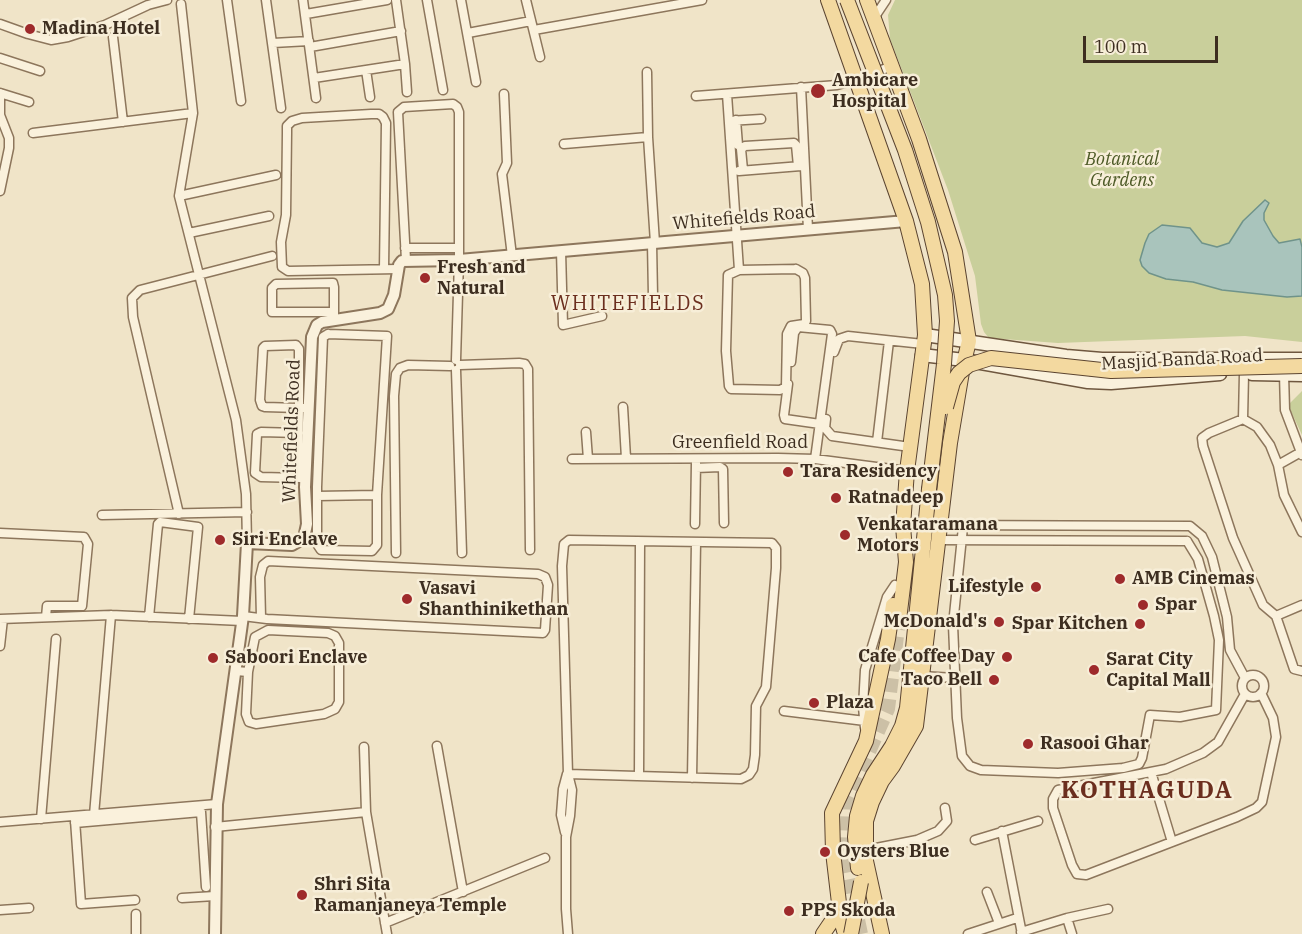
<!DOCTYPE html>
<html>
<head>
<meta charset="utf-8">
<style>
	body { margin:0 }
	#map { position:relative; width:1302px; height:934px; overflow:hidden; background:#f0e4c8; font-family:"IBM Plex Serif",serif }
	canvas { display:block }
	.scale { position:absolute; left:1083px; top:36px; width:135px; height:27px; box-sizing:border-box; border:3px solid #3d2e20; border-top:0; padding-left:8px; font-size:18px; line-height:21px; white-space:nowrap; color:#3d2e20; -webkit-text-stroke:4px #f7eed8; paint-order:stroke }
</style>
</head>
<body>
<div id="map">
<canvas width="1302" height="934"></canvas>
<div class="scale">100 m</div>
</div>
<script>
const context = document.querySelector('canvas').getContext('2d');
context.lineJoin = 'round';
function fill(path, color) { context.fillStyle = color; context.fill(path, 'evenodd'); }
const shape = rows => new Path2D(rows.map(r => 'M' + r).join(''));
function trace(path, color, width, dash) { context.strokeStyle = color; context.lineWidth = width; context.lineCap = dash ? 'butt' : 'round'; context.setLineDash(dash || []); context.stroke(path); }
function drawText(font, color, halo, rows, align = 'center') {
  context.font = font + ' "IBM Plex Serif",serif'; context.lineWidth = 5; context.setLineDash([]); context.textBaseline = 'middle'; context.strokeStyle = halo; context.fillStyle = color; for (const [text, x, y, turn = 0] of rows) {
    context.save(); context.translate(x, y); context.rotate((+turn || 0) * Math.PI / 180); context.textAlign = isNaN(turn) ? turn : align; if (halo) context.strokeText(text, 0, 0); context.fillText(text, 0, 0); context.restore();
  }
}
const green = shape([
	[895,0,1302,0,1302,342,1245,336,1058,343,989,338,984,332,981,324,975,276,948,190,890,39,888,15],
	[1302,391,1302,435,1288,405]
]);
const water = shape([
	[1265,200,1269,203,1264,213,1264,220,1273,236,1279,243,1300,239,1302,247,1302,296,1287,297,1222,290,1193,282,1166,279,1149,273,1142,266,1140,260,1145,243,1149,234,1162,225,1190,228,1202,243,1217,247,1229,243,1243,221,1265,200]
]);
const primaryTunnel = shape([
	[861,934,846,861,848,799,888,709,899,620]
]);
const minor = shape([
	[227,0,241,101],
	[266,0,281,108],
	[303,0,316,98],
	[427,0,443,90],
	[461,0,476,82],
	[526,0,540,57],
	[181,4,193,113,179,196,236,420,246,494,247,543],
	[306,14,387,0],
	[874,18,886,0],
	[0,24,28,34,51,40,68,37,105,25,148,5,167,0],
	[534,30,702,0],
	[468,33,531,21],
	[113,37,123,122],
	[273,43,309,41],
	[310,47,401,31],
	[0,58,40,71],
	[405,64,407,92],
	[366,70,370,97],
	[647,72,648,137,655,243],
	[314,78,405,64,396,0],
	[801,87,808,229],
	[0,93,0,115,9,138,9,148,0,191],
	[0,93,29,102],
	[504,94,507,163,502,174,512,256],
	[727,94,739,270],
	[696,96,837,85,856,80,892,66],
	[736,120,738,145],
	[729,121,761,119],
	[33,133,193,113],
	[564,144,648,137],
	[743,170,741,149,745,146,794,143,796,145,798,166],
	[739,171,801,166],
	[179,196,276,175],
	[189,233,269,216],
	[652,243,653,296],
	[405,248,459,248],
	[561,251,563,325,602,316],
	[406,260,398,112,404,107,453,104,457,107,459,112,459,260,456,360],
	[384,269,386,123,383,117,379,114,371,114,302,118,292,121,287,126,287,133,286,215,281,242,282,267,288,271,398,269],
	[796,269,803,273,805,278,806,321,804,324,791,326,787,334,786,387,780,390,731,389,729,386,726,351,728,275,739,270,796,269],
	[334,320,334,287,333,283,276,284,272,288,272,312,334,312],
	[328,334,387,336,377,495,377,545,372,551,321,550,317,544,317,487,323,337,328,334],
	[834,352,839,339,848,336,923,344],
	[791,362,794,333,798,327,830,330,832,334,815,459],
	[460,365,519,363,525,364,528,369,530,550],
	[456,370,462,553],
	[1284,374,1285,410,1302,455],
	[788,384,784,415,785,419,820,424],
	[623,407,626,458],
	[826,419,825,428,832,436,910,447],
	[1243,419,1209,433,1202,438,1203,446,1233,538,1263,605,1276,616,1294,669,1302,671],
	[1243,419,1257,427,1270,445,1278,465,1284,495,1302,532],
	[1243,419,1244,374],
	[586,432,588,459],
	[299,433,261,432,257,434,255,473,261,477,301,478],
	[877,442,889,341],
	[572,459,778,458,815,459,907,471],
	[1278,465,1301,452],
	[696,468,720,467,723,469,724,523],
	[298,478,299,408,299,349,296,345,265,346,263,348,260,400,262,406,265,407,299,408,308,408],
	[317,496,377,495],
	[179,514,133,317,132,298,140,290,272,256],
	[102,515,247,512],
	[695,524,696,463],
	[939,525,1190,526,1202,536,1212,557,1227,617,1230,650,1245,678],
	[963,527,953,625,957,718,962,756,970,766,981,770,1058,773,1123,768,1139,764,1142,758,1150,715,1180,717,1216,710,1219,640,1214,616,1198,559,1187,541],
	[0,533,84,537,88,544,82,606,47,606,46,617],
	[937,540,1187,541],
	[396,553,394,396,396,374,400,368,408,365,450,366],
	[243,616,267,619,543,633,545,630,548,585,545,577,538,574,268,561,263,565,260,577,261,617],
	[1276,616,1302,605],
	[149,617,158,524,160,522,198,527,189,619],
	[0,619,111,615,242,621],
	[0,646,3,619],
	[236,671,248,672,246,714,249,722,256,724,324,714,335,709,339,702,339,643,335,636,328,633,268,630,255,637,248,672],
	'1242 686a11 11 0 1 1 22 0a11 11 0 1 1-22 0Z',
	[921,676,955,678],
	[1245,694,1218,742,1203,753,1166,769,1058,790,1053,799,1053,808,1072,865,1077,874,1086,875,1237,817,1256,808,1262,802,1276,737,1273,718,1261,693],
	[784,711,865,721],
	[865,728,863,707,865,670,887,597,895,585],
	[437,746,463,892],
	[364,747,366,812,387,934],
	[1151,772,1172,842],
	[639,776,640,542],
	[692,778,696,543],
	[94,815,111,615],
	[41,819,56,639],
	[75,820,81,904,135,900],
	[0,822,217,804],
	[75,823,201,812,206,887],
	[215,827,366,812],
	[1002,831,1022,934],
	[565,832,561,815,563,789,567,774],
	[975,840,1038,821],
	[866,850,917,840,938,831,947,821,945,808],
	[987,892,999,923],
	[182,898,215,896],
	[0,910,29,908],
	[1067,918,1072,934],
	[385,923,545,858],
	[1021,932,1067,918,1108,909],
	[136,934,136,914],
	[568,934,566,909,566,837,570,816,572,790,568,774,562,566,564,544,569,540,772,543,776,548,776,568,766,687,756,706,755,755,753,769,749,775,741,779,568,774],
	[968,934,1017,918]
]);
const tertiary = shape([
	[215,934,217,804,243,616,247,543,292,545,304,538,307,524,305,487,312,337,317,325,322,322,380,313,388,309,394,295,399,265,402,261,459,260,906,221]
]);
const secondary = shape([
	[925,335,1066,356,1102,359,1302,359],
	[922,355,964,360,1088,382,1111,383,1220,374],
	[1252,374,1302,375]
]);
const primary = shape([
	[828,0,906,221,922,284,925,335,907,471,903,526,906,562,899,620],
	[867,0,919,139,955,252,969,341,963,366,950,443,916,726,893,766,882,781,872,802,866,821,866,861,882,934],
	[858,868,855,837,857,816,863,796,873,775,892,746,902,726,907,708,929,489],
	[823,934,840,909],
	[845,934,841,920,833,852,832,813,866,741,888,639,893,605]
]);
const primaryBridge = shape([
	[847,0,905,150,928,222,945,295,947,321,944,364,929,489],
	[946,407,953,382,959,373,969,365,991,358,1111,371,1302,366],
	[851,934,861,882]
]);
const markers = [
	[30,29,6,"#9e2a2b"],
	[818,91,8,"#9e2a2b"],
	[425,278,6,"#9e2a2b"],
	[788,472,6,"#9e2a2b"],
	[836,498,6,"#9e2a2b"],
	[845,535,6,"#9e2a2b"],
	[220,540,6,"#9e2a2b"],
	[1120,579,6,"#9e2a2b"],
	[1036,587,6,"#9e2a2b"],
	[407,599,6,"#9e2a2b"],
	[1143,605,6,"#9e2a2b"],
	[999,622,6,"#9e2a2b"],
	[1140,624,6,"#9e2a2b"],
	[1007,657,6,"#9e2a2b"],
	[213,658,6,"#9e2a2b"],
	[1094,670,6,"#9e2a2b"],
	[994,680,6,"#9e2a2b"],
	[814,703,6,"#9e2a2b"],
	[1028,744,6,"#9e2a2b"],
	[825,852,6,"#9e2a2b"],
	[302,895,6,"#9e2a2b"],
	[789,911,6,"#9e2a2b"]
];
const poiNames = [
	["Madina Hotel",42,29],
	["Ambicare",832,81],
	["Hospital",832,102],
	["Fresh and",437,268],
	["Natural",437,289],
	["Tara Residency",800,472],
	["Ratnadeep",848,498],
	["Venkataramana",857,525],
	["Motors",857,546],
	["Siri Enclave",232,540],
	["AMB Cinemas",1132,579],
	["Lifestyle",1024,587,"right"],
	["Vasavi",419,589],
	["Shanthinikethan",419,610],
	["Spar",1155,605],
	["McDonald's",987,622,"right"],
	["Spar Kitchen",1128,624,"right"],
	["Cafe Coffee Day",995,657,"right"],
	["Saboori Enclave",225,658],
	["Sarat City",1106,660],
	["Capital Mall",1106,681],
	["Taco Bell",982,680,"right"],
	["Plaza",826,703],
	["Rasooi Ghar",1040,744],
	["Oysters Blue",837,852],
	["Shri Sita",314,885],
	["Ramanjaneya Temple",314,906],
	["PPS Skoda",801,911]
];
const parkNames = [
	["Botanical",1122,160],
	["Gardens",1122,181]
];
const streetNames = [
	["Whitefields Road",744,218,-5],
	["Masjid Banda Road",1182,360,-3],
	["Whitefields Road",292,431,-88],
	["Greenfield Road",740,443]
];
const neighbourhoodNames = [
	["WHITEFIELDS",628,304]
];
const districtNames = [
	["KOTHAGUDA",1147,791]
];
fill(green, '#c9cf9b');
fill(water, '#a9c4bc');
trace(water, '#6f938a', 1.5);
trace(primaryTunnel, '#ccc0a6', 14, [14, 7]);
trace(minor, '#8d765c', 11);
trace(tertiary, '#8d765c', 14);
trace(secondary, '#6f573f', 15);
trace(primary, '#5b4430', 16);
trace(minor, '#faf1dc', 8);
trace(tertiary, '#faf1dc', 10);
trace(secondary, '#faf1dc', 12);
trace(primary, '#f3d9a0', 14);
trace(primaryBridge, '#5b4430', 16, []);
trace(primaryBridge, '#f3d9a0', 14);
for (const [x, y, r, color] of markers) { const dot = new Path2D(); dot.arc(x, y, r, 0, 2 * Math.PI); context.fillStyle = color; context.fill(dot); trace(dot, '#f7eed8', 2); }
drawText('bold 18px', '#3d2e20', '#f7eed8', poiNames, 'left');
drawText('italic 18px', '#4d5a26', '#f7eed8', parkNames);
drawText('18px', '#3d2e20', '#f7eed8', streetNames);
context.letterSpacing = '1.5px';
drawText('20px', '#6b2e1e', '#f7eed8', neighbourhoodNames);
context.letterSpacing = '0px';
context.letterSpacing = '1.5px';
drawText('bold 24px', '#6b2e1e', '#f7eed8', districtNames);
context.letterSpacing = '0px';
</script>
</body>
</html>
